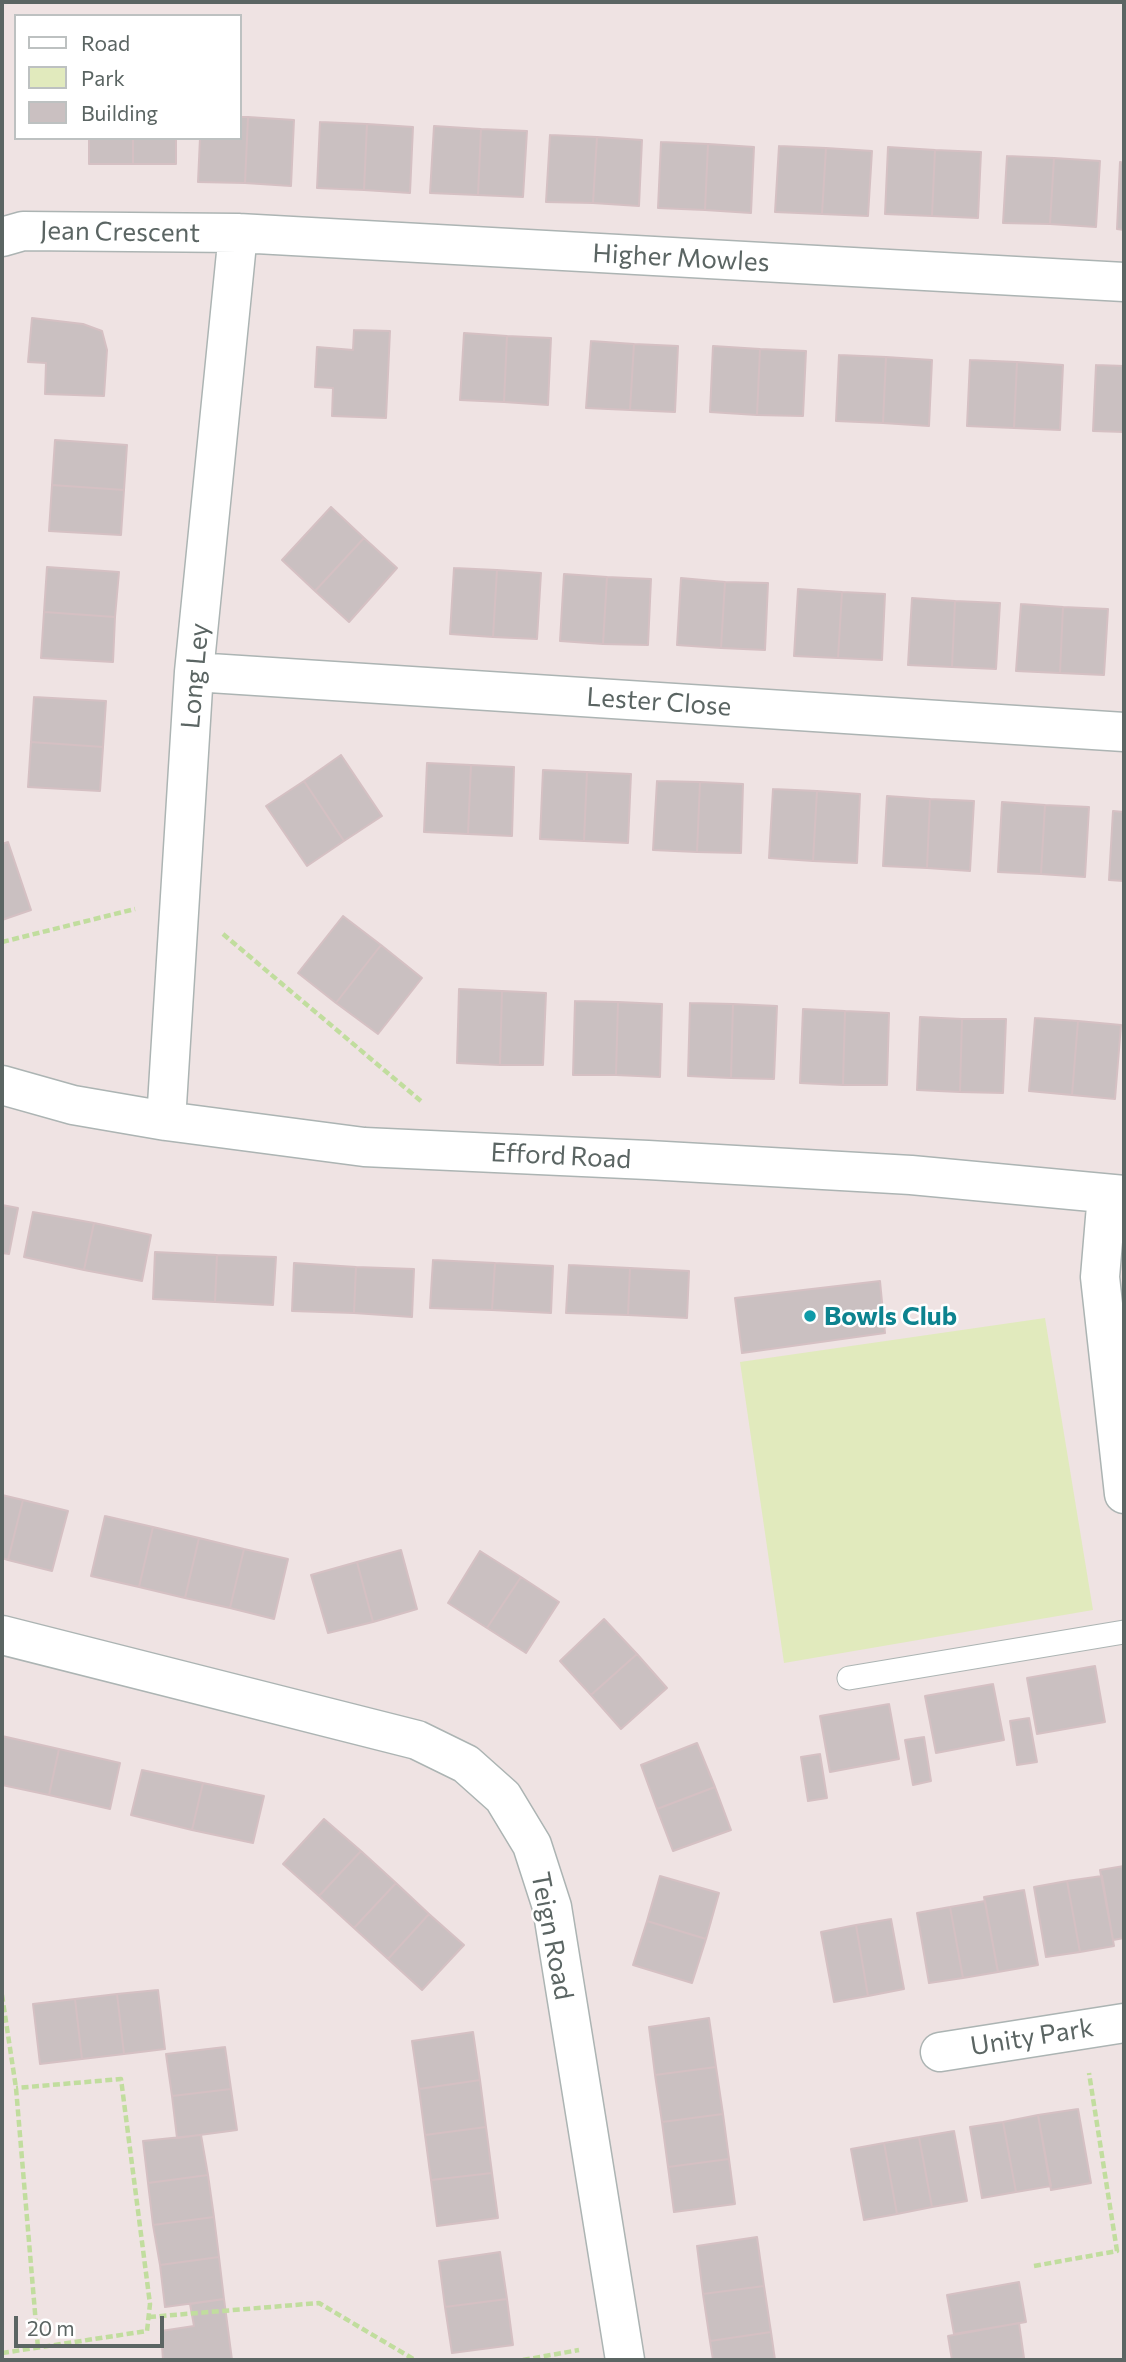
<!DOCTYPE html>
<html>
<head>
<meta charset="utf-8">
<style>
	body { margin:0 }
	#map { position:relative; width:1126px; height:2362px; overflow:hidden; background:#efe3e3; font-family:Commissioner,sans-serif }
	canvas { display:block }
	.frame { position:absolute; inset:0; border:4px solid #5b6563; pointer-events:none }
	.legend { position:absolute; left:14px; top:14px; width:228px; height:126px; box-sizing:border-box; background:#fff; border:2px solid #bdc1c1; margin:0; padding:9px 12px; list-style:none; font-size:21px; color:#5b6563 }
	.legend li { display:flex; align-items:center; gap:14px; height:35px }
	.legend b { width:35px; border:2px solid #bdc1c1 }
	.scale { position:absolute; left:14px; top:2316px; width:150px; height:32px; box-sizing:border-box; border:4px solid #5b6563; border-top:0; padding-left:9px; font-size:21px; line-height:24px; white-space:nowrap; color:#5b6563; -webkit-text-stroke:5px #fff; paint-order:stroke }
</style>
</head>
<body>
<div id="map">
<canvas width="1126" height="2362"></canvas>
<div class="frame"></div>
<ul class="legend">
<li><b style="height:9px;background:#fff"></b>Road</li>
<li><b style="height:19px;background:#e1eabd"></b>Park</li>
<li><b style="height:19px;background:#cac0c1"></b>Building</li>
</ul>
<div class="scale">20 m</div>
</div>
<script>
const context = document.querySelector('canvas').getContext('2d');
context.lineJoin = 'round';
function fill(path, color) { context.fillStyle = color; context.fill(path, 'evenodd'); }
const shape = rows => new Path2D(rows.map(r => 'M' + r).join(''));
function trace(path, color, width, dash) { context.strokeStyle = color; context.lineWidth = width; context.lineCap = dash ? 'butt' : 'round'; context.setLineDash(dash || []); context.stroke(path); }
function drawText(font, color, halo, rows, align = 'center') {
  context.font = font + ' Commissioner,sans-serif'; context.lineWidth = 5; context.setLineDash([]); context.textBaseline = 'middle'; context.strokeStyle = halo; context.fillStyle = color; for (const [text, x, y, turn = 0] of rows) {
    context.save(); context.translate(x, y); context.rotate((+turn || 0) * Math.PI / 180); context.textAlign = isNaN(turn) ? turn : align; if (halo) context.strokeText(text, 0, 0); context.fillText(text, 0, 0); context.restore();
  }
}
const green = shape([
	[1045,1318,1093,1610,784,1663,740,1362]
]);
const building = shape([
	[240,117,248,117,245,183,198,182,200,138,240,138,240,117],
	[248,117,294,120,291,186,245,183,248,117],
	[320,122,367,124,364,190,317,188,320,122],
	[367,124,413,127,410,193,364,190,367,124],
	[434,126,481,129,478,195,430,193,434,126],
	[481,129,527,131,523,197,478,195,481,129],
	[550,135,597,137,593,203,546,202,550,135],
	[597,137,642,140,639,206,593,203,597,137],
	[89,138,133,138,133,164,89,164,89,138],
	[133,138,176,138,176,164,133,164,133,138],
	[661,142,708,144,705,210,658,208,661,142],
	[708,144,754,147,751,213,705,210,708,144],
	[779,146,826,148,822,214,775,212,779,146],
	[888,147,935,150,932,216,885,214,888,147],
	[826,148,872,151,868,216,822,214,826,148],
	[935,150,981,152,978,218,932,216,935,150],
	[1007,156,1054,158,1050,224,1003,223,1007,156],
	[1054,158,1100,161,1096,227,1050,224,1054,158],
	[1120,162,1124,163,1124,230,1117,229,1120,162],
	[32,318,83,324,102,331,107,350,104,396,45,394,46,363,28,362,32,318],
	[354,330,390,331,386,418,332,416,333,388,315,387,317,347,353,350,354,330],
	[464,333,507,336,504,402,460,400,464,333],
	[507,336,551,338,548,405,504,402,507,336],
	[591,341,634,344,630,410,586,408,591,341],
	[634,344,678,346,675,412,630,410,634,344],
	[713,346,760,349,757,415,710,412,713,346],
	[760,349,806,351,803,416,757,415,760,349],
	[839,355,886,357,883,423,836,421,839,355],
	[886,357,932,360,929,426,883,423,886,357],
	[970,360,1017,362,1014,428,967,426,970,360],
	[1017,362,1063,365,1060,430,1014,428,1017,362],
	[1096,365,1124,366,1124,432,1093,431,1096,365],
	[55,440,127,445,124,490,52,485,55,440],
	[52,485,124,490,121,535,49,531,52,485],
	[331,507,364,538,315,591,282,560,331,507],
	[364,538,397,568,349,622,315,591,364,538],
	[47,567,119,572,115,617,44,612,47,567],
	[454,568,497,570,493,637,450,634,454,568],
	[497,570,541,573,537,639,493,637,497,570],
	[564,574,607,577,603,644,560,641,564,574],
	[607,577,651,579,648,645,603,644,607,577],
	[681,578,725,582,721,648,677,645,681,578],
	[725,582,768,583,765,650,721,648,725,582],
	[798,589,842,592,838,658,794,656,798,589],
	[842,592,885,594,882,660,838,658,842,592],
	[912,598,955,601,952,667,908,665,912,598],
	[955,601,1000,603,996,669,952,667,955,601],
	[1021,604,1063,607,1060,673,1016,671,1021,604],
	[1063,607,1108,609,1104,675,1060,673,1063,607],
	[44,612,115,617,113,662,41,658,44,612],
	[34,697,106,701,103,747,31,742,34,697],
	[31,742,103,747,100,791,28,787,31,742],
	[341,755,382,816,344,841,304,781,341,755],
	[427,763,471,765,468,834,424,832,427,763],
	[471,765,514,767,512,836,468,834,471,765],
	[543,770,587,772,584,841,540,839,543,770],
	[587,772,631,774,628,843,584,841,587,772],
	[304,781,344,841,307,866,266,806,304,781],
	[657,781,700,782,697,852,653,850,657,781],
	[700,782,743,784,741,853,697,852,700,782],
	[773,789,817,791,813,861,769,858,773,789],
	[817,791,860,794,857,863,813,861,817,791],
	[887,796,930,799,927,868,883,866,887,796],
	[930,799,974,801,970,871,927,868,930,799],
	[1002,802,1045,805,1041,874,998,872,1002,802],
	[1045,805,1089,807,1085,877,1041,874,1045,805],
	[1113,811,1124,812,1124,881,1109,880,1113,811],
	[8,842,31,910,2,920,2,844,8,842],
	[343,916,381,945,336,1003,298,973,343,916],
	[381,945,422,978,378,1034,336,1003,381,945],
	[459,989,502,991,500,1065,457,1063,459,989],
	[502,991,546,993,543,1065,500,1065,502,991],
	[575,1001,618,1002,616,1075,573,1075,575,1001],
	[618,1002,662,1004,660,1077,616,1075,618,1002],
	[690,1003,733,1004,731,1078,688,1076,690,1003],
	[733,1004,777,1006,774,1079,731,1078,733,1004],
	[803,1009,845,1011,843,1085,800,1083,803,1009],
	[845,1011,889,1013,887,1085,843,1085,845,1011],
	[920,1017,962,1019,960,1092,917,1090,920,1017],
	[1035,1018,1078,1021,1072,1095,1029,1091,1035,1018],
	[962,1019,1006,1019,1003,1093,960,1092,962,1019],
	[1078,1021,1121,1025,1115,1099,1072,1095,1078,1021],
	[2,1205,18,1208,9,1254,2,1253,2,1205],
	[33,1212,94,1223,84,1270,24,1257,33,1212],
	[94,1223,151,1235,142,1281,84,1270,94,1223],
	[155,1252,217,1255,215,1302,153,1299,155,1252],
	[217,1255,276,1257,273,1305,215,1302,217,1255],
	[433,1260,495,1263,492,1310,430,1308,433,1260],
	[294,1263,356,1267,354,1313,292,1311,294,1263],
	[495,1263,553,1266,551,1313,492,1310,495,1263],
	[569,1265,630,1268,628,1315,566,1313,569,1265],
	[356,1267,414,1269,412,1317,354,1313,356,1267],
	[630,1268,689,1271,687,1318,628,1315,630,1268],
	[880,1281,885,1333,742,1353,735,1298,880,1281],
	[2,1495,23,1500,8,1560,2,1558,2,1495],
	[23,1500,68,1511,52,1571,8,1560,23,1500],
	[105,1516,153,1527,139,1587,91,1576,105,1516],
	[153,1527,199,1538,185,1598,139,1587,153,1527],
	[199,1538,244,1549,230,1608,185,1598,199,1538],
	[244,1549,288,1559,274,1619,230,1608,244,1549],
	[401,1550,417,1609,373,1622,357,1562,401,1550],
	[480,1551,521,1577,487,1628,448,1603,480,1551],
	[357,1562,373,1622,328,1633,311,1575,357,1562],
	[521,1577,559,1602,526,1653,487,1628,521,1577],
	[604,1619,637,1654,591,1695,560,1661,604,1619],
	[637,1654,667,1688,621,1729,591,1695,637,1654],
	[1095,1666,1105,1722,1037,1734,1027,1678,1095,1666],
	[993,1684,1004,1740,936,1753,925,1696,993,1684],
	[889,1704,899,1759,830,1772,820,1716,889,1704],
	[1029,1718,1037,1762,1017,1765,1010,1721,1029,1718],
	[2,1736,59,1749,49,1795,2,1785,2,1736],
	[924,1737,931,1781,913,1785,905,1740,924,1737],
	[697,1743,715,1787,657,1809,641,1765,697,1743],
	[59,1749,120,1763,110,1809,49,1795,59,1749],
	[820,1754,827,1798,808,1801,801,1757,820,1754],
	[142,1770,203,1783,192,1830,131,1815,142,1770],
	[203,1783,264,1796,253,1843,192,1830,203,1783],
	[715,1787,731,1830,673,1851,657,1809,715,1787],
	[324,1819,361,1851,319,1896,283,1864,324,1819],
	[361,1851,396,1883,354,1928,319,1896,361,1851],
	[1124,1866,1124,1938,1113,1940,1100,1870,1124,1866],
	[660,1876,719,1893,706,1939,647,1921,660,1876],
	[1102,1876,1114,1946,1080,1952,1067,1881,1102,1876],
	[1067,1881,1080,1952,1046,1957,1034,1887,1067,1881],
	[396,1883,429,1914,388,1959,354,1928,396,1883],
	[1024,1890,1038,1965,998,1972,984,1897,1024,1890],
	[985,1901,998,1972,963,1978,950,1907,985,1901],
	[950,1907,963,1978,929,1983,917,1913,950,1907],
	[429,1914,464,1945,422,1990,388,1959,429,1914],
	[891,1919,904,1989,868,1996,856,1925,891,1919],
	[647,1921,706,1939,692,1983,633,1965,647,1921],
	[856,1925,868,1996,834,2002,821,1932,856,1925],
	[158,1990,165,2049,124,2054,117,1994,158,1990],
	[117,1994,124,2054,82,2059,75,1999,117,1994],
	[75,1999,82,2059,40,2064,33,2004,75,1999],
	[709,2018,716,2067,655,2075,649,2027,709,2018],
	[473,2032,480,2080,419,2089,412,2041,473,2032],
	[225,2047,231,2089,172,2096,166,2054,225,2047],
	[716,2067,723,2114,662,2122,655,2075,716,2067],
	[480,2080,486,2127,425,2135,419,2089,480,2080],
	[231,2089,237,2130,177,2138,172,2096,231,2089],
	[1078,2109,1091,2183,1051,2190,1038,2115,1078,2109],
	[723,2114,729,2159,668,2167,662,2122,723,2114],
	[1038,2115,1051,2186,1016,2192,1003,2122,1038,2115],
	[1003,2122,1016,2192,982,2198,970,2127,1003,2122],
	[486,2127,492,2173,431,2180,425,2135,486,2127],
	[954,2131,967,2201,932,2207,919,2137,954,2131],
	[201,2135,208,2175,148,2183,143,2141,201,2135],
	[919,2137,932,2207,897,2214,884,2143,919,2137],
	[884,2143,897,2214,864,2220,851,2149,884,2143],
	[729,2159,735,2204,674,2212,668,2167,729,2159],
	[492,2173,498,2218,437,2226,431,2180,492,2173],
	[208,2175,214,2217,153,2225,148,2183,208,2175],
	[214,2217,219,2257,160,2265,153,2225,214,2217],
	[757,2237,764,2286,703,2294,697,2246,757,2237],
	[500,2252,507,2299,445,2307,439,2261,500,2252],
	[219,2257,224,2299,165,2307,160,2265,219,2257],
	[1019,2282,1026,2322,954,2334,947,2295,1019,2282],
	[764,2286,771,2332,710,2341,703,2294,764,2286],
	[224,2299,232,2360,163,2360,161,2331,194,2326,190,2304,224,2299],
	[507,2299,513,2345,452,2353,445,2307,507,2299],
	[1019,2323,1024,2358,1009,2360,952,2360,948,2336,1019,2323],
	[771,2332,775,2360,713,2360,710,2341,771,2332]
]);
const path = shape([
	[223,934,422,1102],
	[2,942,135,909],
	[2,1995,16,2088,38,2348],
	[1034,2266,1117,2251,1089,2073],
	[149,2317,319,2303,415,2360],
	[2,2353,147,2331,150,2304,121,2079,16,2088],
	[523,2360,579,2350]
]);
const service = shape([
	[849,1678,1124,1632]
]);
const minor = shape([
	[2,237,23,231,238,233,1124,282],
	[194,672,1124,732],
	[2,1085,73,1105,166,1121,364,1147,648,1160,911,1175,1124,1195],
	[166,1121,194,672,238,233],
	[1107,1194,1100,1277,1124,1494],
	[2,1635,417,1740,466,1764,503,1797,532,1845,552,1907,625,2360],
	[940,2052,1124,2023]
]);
const markers = [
	[810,1316,7,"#0f9aa8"]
];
const streetNames = [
	["Jean Crescent",120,232,1],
	["Higher Mowles",681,258,3],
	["Long Ley",195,676,-85],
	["Lester Close",659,702,4],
	["Efford Road",561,1156,3],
	["Teign Road",552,1936,79],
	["Unity Park",1032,2037,-9]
];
const cultureNames = [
	["Bowls Club",824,1316]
];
fill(green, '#e1eabd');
fill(building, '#cac0c1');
trace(building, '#d5c0c3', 2);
trace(service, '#acb4b3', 25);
trace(minor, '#acb4b3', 41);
trace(path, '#c1dd9e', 4.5, [7, 3.5]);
trace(service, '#fff', 23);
trace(minor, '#fff', 38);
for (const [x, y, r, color] of markers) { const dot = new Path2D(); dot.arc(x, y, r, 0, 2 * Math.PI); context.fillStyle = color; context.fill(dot); trace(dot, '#fff', 2.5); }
drawText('26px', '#5b6563', '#fff', streetNames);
drawText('bold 26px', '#0d838f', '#fff', cultureNames, 'left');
</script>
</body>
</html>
